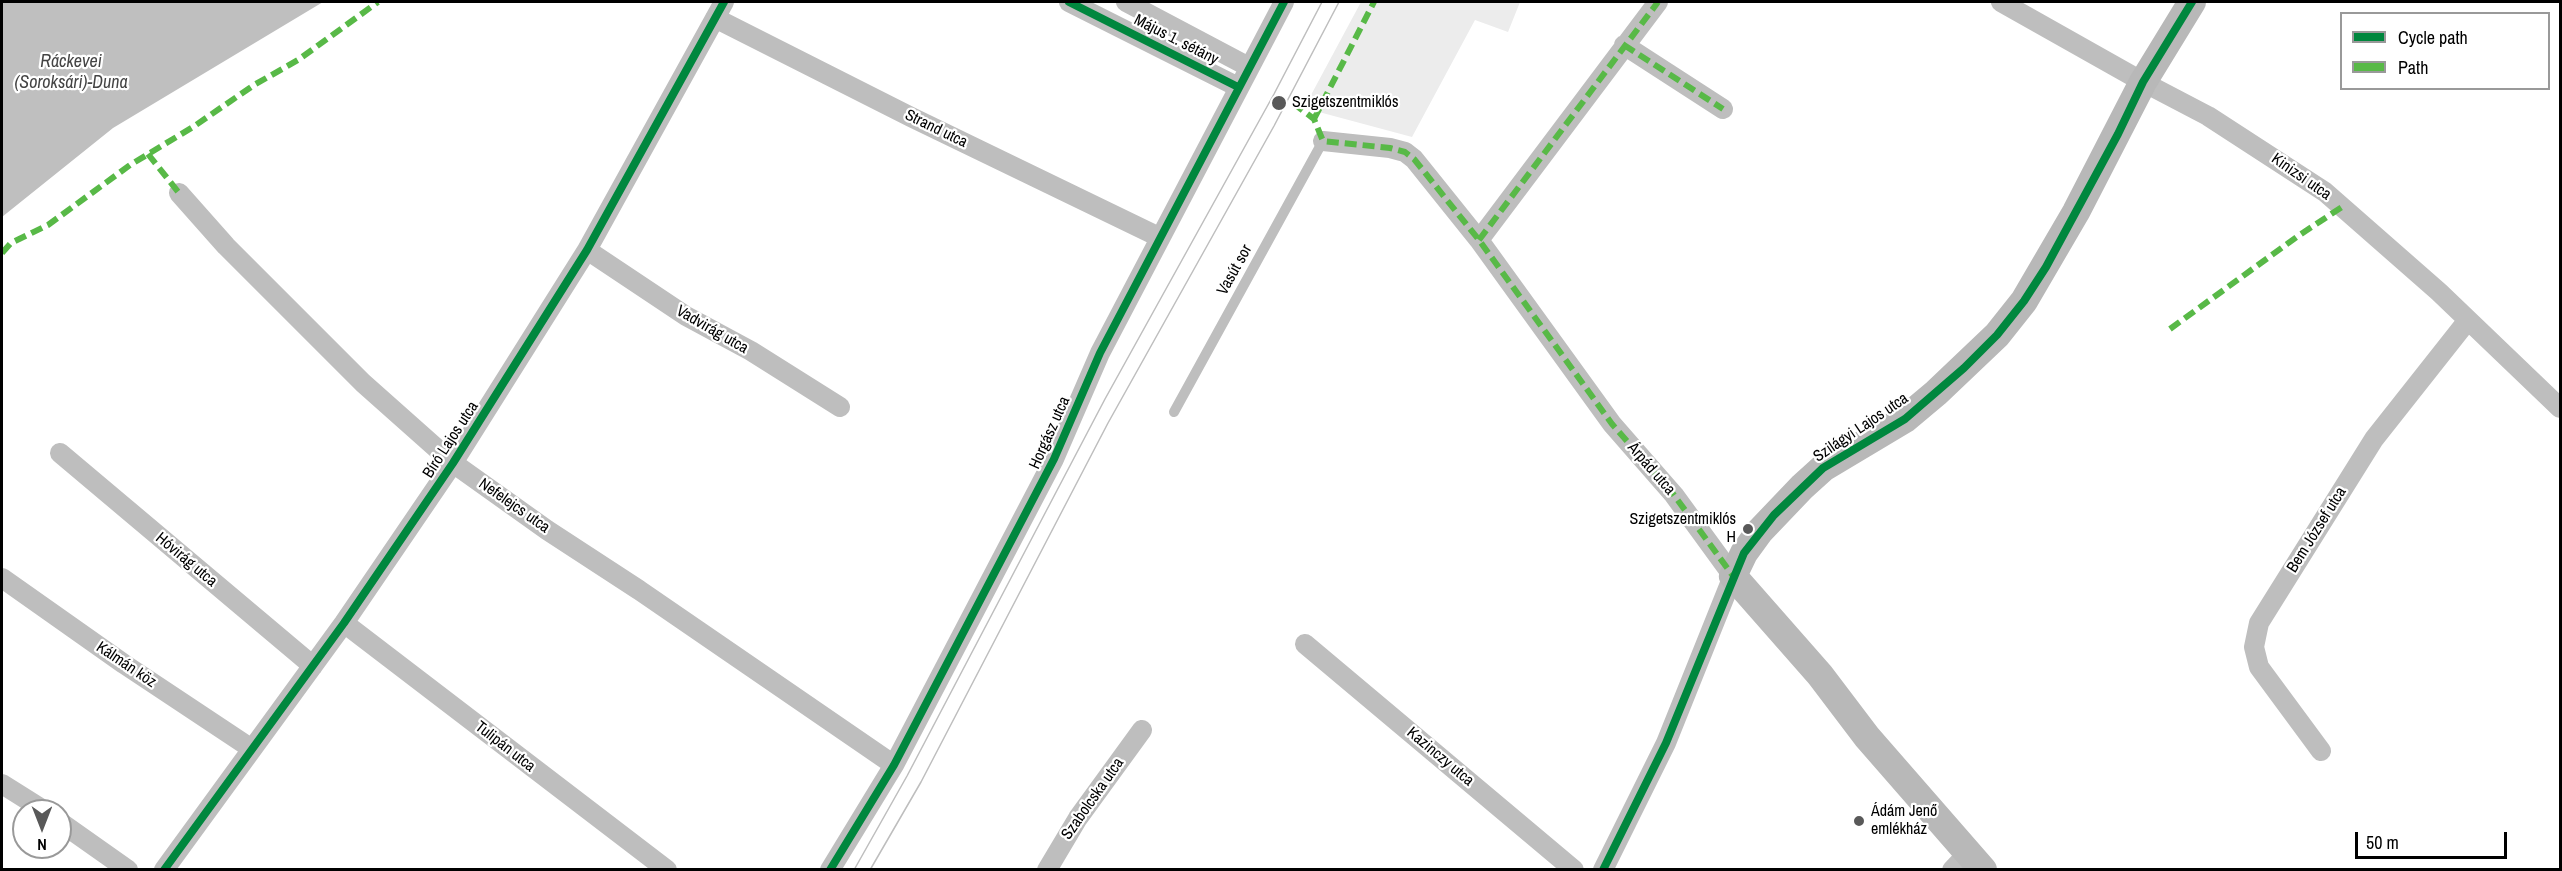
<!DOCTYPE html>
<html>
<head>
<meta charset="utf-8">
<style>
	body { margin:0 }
	#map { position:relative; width:2562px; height:871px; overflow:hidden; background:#fff; font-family:"Archivo Narrow",sans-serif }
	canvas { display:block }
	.frame { position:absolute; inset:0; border:3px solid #000; pointer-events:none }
	.legend { position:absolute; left:2340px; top:12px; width:210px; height:78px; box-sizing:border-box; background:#fff; border:2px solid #999; margin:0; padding:8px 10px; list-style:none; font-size:18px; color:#000 }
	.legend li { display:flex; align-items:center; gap:12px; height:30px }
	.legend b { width:30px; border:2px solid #999 }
	.north { position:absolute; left:12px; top:799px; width:60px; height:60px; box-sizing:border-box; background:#fff; border:2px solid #999; border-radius:50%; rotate:180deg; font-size:16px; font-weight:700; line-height:24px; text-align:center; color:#000 }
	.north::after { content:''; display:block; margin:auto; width:21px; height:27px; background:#595959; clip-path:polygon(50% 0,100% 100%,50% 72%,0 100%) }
	.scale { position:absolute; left:2355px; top:832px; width:152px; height:27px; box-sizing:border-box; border:3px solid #000; border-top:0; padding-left:8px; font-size:18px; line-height:21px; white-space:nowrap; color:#000; -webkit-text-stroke:4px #fff; paint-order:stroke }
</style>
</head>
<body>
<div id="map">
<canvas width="2562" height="871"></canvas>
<div class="frame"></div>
<ul class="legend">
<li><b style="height:8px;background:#00873e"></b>Cycle path</li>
<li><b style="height:8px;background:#58b947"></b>Path</li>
</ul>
<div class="north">N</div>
<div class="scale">50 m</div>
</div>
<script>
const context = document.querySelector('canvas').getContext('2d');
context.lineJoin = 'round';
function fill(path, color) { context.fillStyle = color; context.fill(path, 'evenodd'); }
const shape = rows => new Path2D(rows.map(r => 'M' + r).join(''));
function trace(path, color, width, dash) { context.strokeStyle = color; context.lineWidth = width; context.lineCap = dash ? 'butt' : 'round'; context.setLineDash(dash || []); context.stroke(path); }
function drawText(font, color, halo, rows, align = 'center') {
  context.font = font + ' "Archivo Narrow",sans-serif'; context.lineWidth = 4.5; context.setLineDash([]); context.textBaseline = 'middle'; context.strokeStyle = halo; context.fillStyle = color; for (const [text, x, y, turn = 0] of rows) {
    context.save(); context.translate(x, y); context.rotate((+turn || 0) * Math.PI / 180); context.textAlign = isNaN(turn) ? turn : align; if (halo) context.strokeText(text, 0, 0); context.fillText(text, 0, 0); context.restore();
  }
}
const green = shape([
	[1361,2,1520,2,1508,32,1475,20,1412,137,1304,108]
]);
const water = shape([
	[2,2,323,2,113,128,2,217]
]);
const lane = shape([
	[1174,412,1323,141]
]);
const street = shape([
	[1069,2,1238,87],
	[1126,2,1249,67],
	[2001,2,2143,82,2208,116,2325,192,2439,292,2560,408],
	[715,18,911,117,1159,237],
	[1624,45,1723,109],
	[1323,141,1390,148,1405,152,1414,159,1479,240,1612,424,1674,495,1733,576,1666,743,1603,870],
	[179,193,226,246,363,383,453,463,547,530,639,590,894,765],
	[1479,240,1658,2],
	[587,250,686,316,751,351,840,407],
	[60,453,313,666],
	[2,578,124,664,252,749],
	[344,623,667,870],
	[1305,644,1574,870],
	[2321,751,2259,667,2254,647,2259,623,2374,439,2468,320],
	[2,784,45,811],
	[60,822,128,870],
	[164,870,344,623,453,463,587,250,724,2],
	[830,870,894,765,1054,459,1100,353,1284,2],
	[1047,870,1078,818,1142,730],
	[1952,870,1968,853]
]);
const secondary = shape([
	[1983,870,1867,737,1820,675,1733,576,1744,553,1760,531,1802,487,1823,468,1905,419,1936,393,1997,335,2024,301,2076,212,2143,82,2192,2]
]);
const tram = shape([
	[854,870,907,776,1105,399,1274,94,1322,2],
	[870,870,921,782,1108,423,1274,126,1339,2]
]);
const quiet = shape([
	[1624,45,1723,109],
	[1293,103,1314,119,1323,141,1390,148,1405,152,1414,159,1479,240,1612,424,1674,495,1733,576],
	[1314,119,1374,2],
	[148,154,179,193],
	[1479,240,1658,2],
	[2,253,11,243,48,225,130,165,193,127,254,85,298,60,378,2],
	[2170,329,2298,236,2342,207]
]);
const cycleway = shape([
	[1069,2,1238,87],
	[164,870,344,623,453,463,587,250,724,2],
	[830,870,894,765,1054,459,1100,353,1284,2],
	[1603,870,1666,743,1744,553,1774,515,1823,468,1905,419,1964,368,1997,335,2024,301,2046,267,2118,134,2143,82,2192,2]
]);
const markers = [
	[1279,103,8,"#595959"],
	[1748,529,6,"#595959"],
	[1859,821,6,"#595959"]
];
const streetNames = [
	["Május 1. sétány",1176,40,27],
	["Strand utca",936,129,26],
	["Kinizsi utca",2301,177,35],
	["Vasút sor",1235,270,-61],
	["Vadvirág utca",712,330,30],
	["Szilágyi Lajos utca",1861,428,-34],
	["Horgász utca",1050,433,-66],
	["Bíró Lajos utca",451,440,-57],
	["Árpád utca",1651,469,49],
	["Nefelejcs utca",514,506,35],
	["Bem József utca",2317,530,-58],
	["Hóvirág utca",186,560,40],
	["Kálmán köz",126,665,34],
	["Tulipán utca",505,747,38],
	["Kazinczy utca",1440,757,40],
	["Szabolcska utca",1093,799,-55]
];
const poiNames = [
	["Szigetszentmiklós",1292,103],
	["Szigetszentmiklós",1736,520,"right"],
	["H",1736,538,"right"],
	["Ádám Jenő",1871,812],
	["emlékház",1871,830]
];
const waterNames = [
	["Ráckevei",71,62],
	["(Soroksári)-Duna",71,83]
];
fill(green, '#ececec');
fill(water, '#bfbfbf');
trace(lane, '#bebebe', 10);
trace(street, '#bebebe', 20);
trace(secondary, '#b8b8b8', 28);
trace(tram, '#bebebe', 1.5);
trace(quiet, '#58b947', 6, [12, 6]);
trace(cycleway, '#00873e', 8);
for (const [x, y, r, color] of markers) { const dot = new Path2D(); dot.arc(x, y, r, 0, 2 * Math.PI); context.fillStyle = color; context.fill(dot); trace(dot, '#fff', 2); }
drawText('16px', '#000', '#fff', streetNames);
drawText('16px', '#000', '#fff', poiNames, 'left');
drawText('italic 18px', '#444', '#fff', waterNames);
</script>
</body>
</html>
